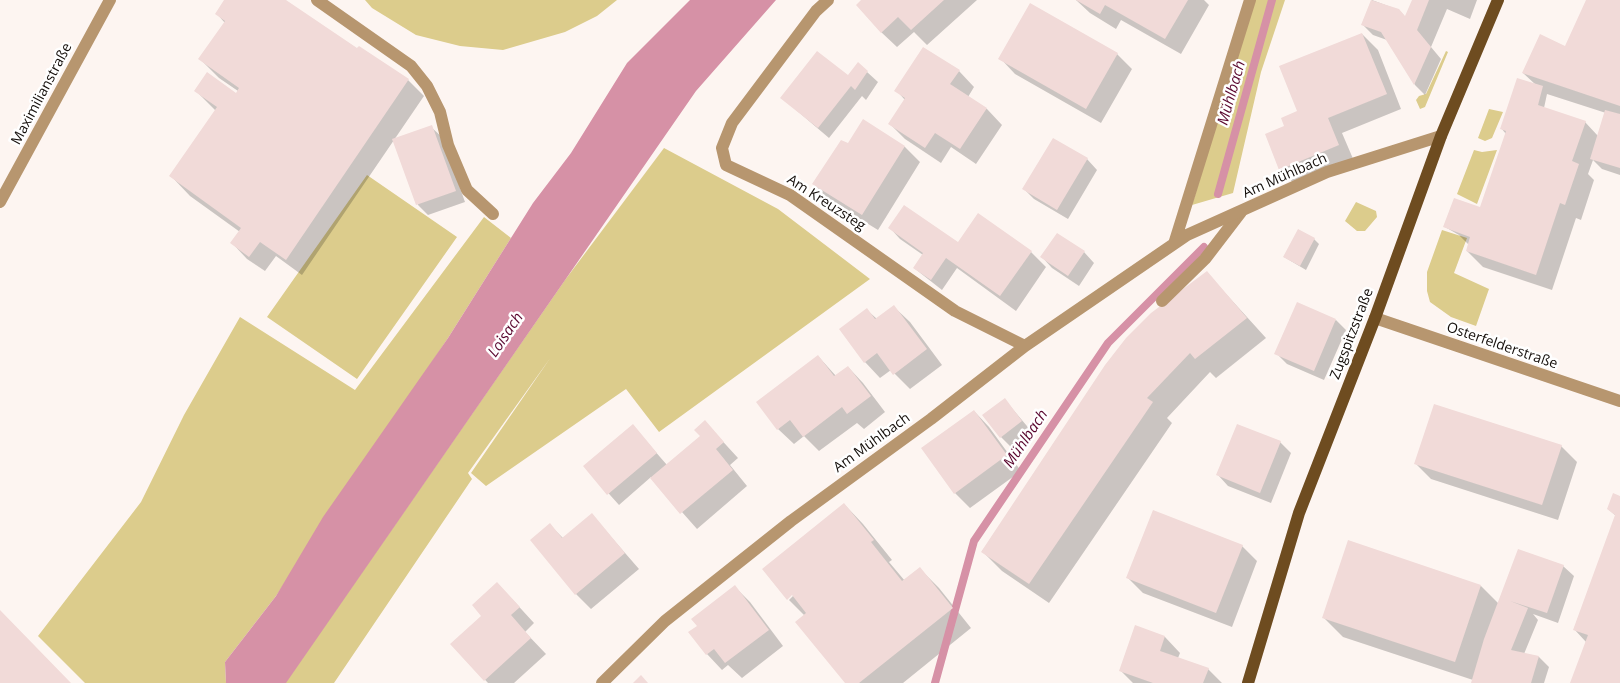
<!DOCTYPE html>
<html>
<head>
<meta charset="utf-8">
<style>
	body { margin:0 }
	canvas { display:block; background:#fdf5f1 }
</style>
</head>
<body>
<canvas width="1620" height="683"></canvas>
<script>
const context = document.querySelector('canvas').getContext('2d');
context.lineJoin = 'round';
function fill(path, color) { context.fillStyle = color; context.fill(path, 'evenodd'); }
const shape = rows => new Path2D(rows.map(r => 'M' + r).join(''));
function trace(path, color, width, dash) { context.strokeStyle = color; context.lineWidth = width; context.lineCap = dash ? 'butt' : 'round'; context.setLineDash(dash || []); context.stroke(path); }
function drawText(font, color, halo, rows, align = 'center') {
  context.font = font + ' "Open Sans",sans-serif'; context.lineWidth = 5; context.setLineDash([]); context.textBaseline = 'middle'; context.strokeStyle = halo; context.fillStyle = color; for (const [text, x, y, turn = 0] of rows) {
    context.save(); context.translate(x, y); context.rotate((+turn || 0) * Math.PI / 180); context.textAlign = isNaN(turn) ? turn : align; if (halo) context.strokeText(text, 0, 0); context.fillText(text, 0, 0); context.restore();
  }
}
const green = shape([
	[365,0,617,0,597,16,565,32,503,50,460,46,416,35,372,8],
	[1254,0,1285,0,1261,72,1233,193,1192,205],
	[1446,51,1448,52,1425,107,1420,109,1416,100,1419,96,1426,94],
	[1489,109,1503,112,1492,138,1485,141,1478,138],
	[664,148,778,209,870,279,659,432,626,389,486,486,471,473,551,357,468,473,472,479,334,683,285,683,565,280],
	[1474,150,1482,152,1497,150,1477,204,1457,194],
	[367,175,457,237,357,379,267,317],
	[1356,202,1376,211,1377,217,1365,231,1357,231,1345,221],
	[484,217,511,238,448,338,276,596,225,662,226,683,85,683,38,636,141,502,184,415,240,317,355,390],
	[1442,230,1467,238,1454,273,1489,289,1476,326,1451,317,1430,302,1427,291,1427,272]
]);
const water = shape([
	[690,0,776,0,696,91,286,683,226,683,225,662,276,596,323,517,448,338,533,203,571,153,627,63]
]);
const shadow = shape([
	[226,0,284,0,356,49,359,47,408,80,424,96,302,275,276,256,265,271,247,259,232,243,240,232,190,196,171,176,216,111,196,91,236,95,238,91,219,78,200,59,225,23,217,14],
	[863,0,977,0,927,45,914,32,897,47,881,32],
	[1076,0,1204,0,1209,5,1181,54,1121,20,1116,29,1090,13],
	[1372,0,1399,10,1406,18,1413,0,1477,0,1470,19,1447,9,1431,47,1441,59,1425,95,1415,85,1387,40,1373,35,1362,24],
	[1588,0,1620,0,1620,175,1602,169,1593,160,1588,174,1594,180,1581,220,1576,218,1552,290,1483,267,1467,251,1469,245,1459,235,1445,227,1480,209,1506,134,1501,128,1536,85,1523,73,1566,48],
	[1547,94,1606,113,1598,136,1585,122,1544,108],
	[1362,34,1378,50,1401,109,1342,133,1354,161,1295,185,1280,169,1286,127],
	[1117,54,1132,69,1101,123,1015,74,1000,58],
	[959,71,974,87,968,97,987,109,1002,125,976,164,951,147,941,163,905,139,890,124,905,100,896,90],
	[867,72,878,82,866,100,862,96,829,138,782,98],
	[863,121,905,147,920,162,878,230,829,200,814,184,849,145],
	[431,127,442,137,465,202,428,215,418,205,394,140],
	[1087,159,1097,170,1068,219,1034,199,1024,189],
	[890,228,958,244,1031,252,1046,267,1016,311,957,268,942,290,914,268,923,255,900,239],
	[1314,239,1319,244,1306,270,1284,257],
	[1084,252,1094,263,1079,286,1052,268,1042,257],
	[1207,273,1266,338,1216,378,1210,372,1167,418,1172,423,1049,603,1002,571,982,551],
	[894,307,910,322,942,365,910,389,891,370,880,378,865,362,840,329,867,310,877,319],
	[1336,320,1346,330,1324,380,1287,364,1276,353],
	[818,356,836,376,848,367,863,383,885,412,864,429,857,423,819,451,804,436,794,444,778,429],
	[1005,400,1032,432,1012,448,1001,437],
	[974,411,989,427,1021,471,970,508,955,493],
	[705,422,738,458,730,465,747,486,697,529,651,477,619,505,584,466,633,426,667,465,701,436],
	[1280,442,1291,453,1271,503,1228,486,1218,475],
	[1561,446,1577,462,1558,520,1431,479,1415,463],
	[1620,497,1620,683,1571,683,1586,642,1574,629,1616,516,1608,509],
	[844,504,863,524,892,560,889,562,905,581,920,569,939,588,971,628,903,683,846,683,805,616,789,600,797,592],
	[592,515,639,569,591,609,576,594,550,525,564,539],
	[1242,546,1257,561,1232,627,1143,593,1128,578],
	[1563,566,1574,576,1558,623,1533,614,1538,620,1524,654,1539,657,1549,667,1544,683,1473,683,1473,680,1343,637,1324,618,1481,586,1499,604],
	[735,587,750,602,783,646,742,678,728,665,722,670,707,654,698,626],
	[512,599,534,623,525,632,546,654,514,683,488,683,452,644],
	[1136,627,1165,637,1180,653,1178,658,1208,669,1222,683,1133,683,1121,671]
]);
const stream = shape([
	[1218,194,1272,0],
	[935,683,974,541,1108,343,1204,247]
]);
const building = shape([
	[224,0,286,0,357,48,359,46,409,79,286,260,260,242,249,257,230,243,241,228,169,176,217,107,194,91,207,72,236,93,239,88,198,59,225,21,215,14],
	[861,0,944,0,911,30,898,17,881,33,856,5],
	[1076,0,1188,0,1165,39,1105,5,1100,14],
	[1371,0,1399,9,1405,16,1412,0,1429,0,1417,30,1431,47,1414,85,1381,32,1361,25],
	[1586,0,1620,0,1620,106,1522,73,1540,34,1565,46],
	[1030,3,1118,53,1086,109,998,59],
	[1362,33,1387,94,1328,118,1339,145,1279,170,1265,134,1284,126,1281,118,1297,111,1279,66],
	[923,47,960,70,950,84,987,108,960,149,935,133,925,148,888,124,905,98,894,91],
	[817,51,848,75,858,62,868,71,855,90,851,86,818,128,780,98],
	[1517,78,1543,86,1538,105,1586,121,1572,161,1579,164,1565,205,1560,203,1536,275,1466,251,1470,237,1443,227,1454,198,1480,207,1506,131,1500,129],
	[1605,110,1620,114,1620,168,1590,159],
	[863,119,905,146,862,215,812,184,841,140,848,143],
	[432,125,456,191,416,205,392,139],
	[1053,138,1088,158,1057,210,1022,189],
	[904,205,958,242,978,213,1032,251,1000,296,946,258,931,280,913,268,923,253,888,228],
	[1298,229,1315,238,1300,266,1283,257],
	[1057,233,1085,251,1068,276,1040,257],
	[1207,271,1247,318,1195,359,1190,353,1147,398,1153,402,1029,584,981,552,1105,365,1126,338,1151,313],
	[1297,302,1336,319,1314,371,1274,354],
	[894,305,927,349,893,375,877,353,864,363,839,329,867,308,875,319],
	[818,355,834,376,848,366,871,396,847,414,842,407,803,437,790,420,777,430,756,402],
	[1005,398,1022,421,1000,438,982,415],
	[1434,404,1562,445,1542,505,1414,464],
	[974,410,1007,455,954,494,921,448],
	[705,420,724,442,716,449,733,470,680,514,650,478,700,436,694,430],
	[633,424,657,453,607,495,583,466],
	[1237,424,1281,441,1260,493,1216,475],
	[1613,493,1620,496,1620,683,1570,683,1588,635,1573,630,1615,515,1607,509],
	[844,503,874,540,871,542,902,581,920,567,953,608,859,683,845,683,795,622,806,613,792,595,787,600,762,569],
	[1153,510,1243,545,1216,613,1126,578],
	[592,513,625,553,575,595,530,540,550,523,562,538],
	[1348,540,1481,585,1455,662,1322,618],
	[1518,549,1564,565,1547,613,1510,601,1528,608,1511,650,1539,656,1531,683,1471,683,1484,639],
	[497,582,520,607,511,615,531,638,484,681,450,644,481,616,472,605],
	[735,585,769,630,725,663,714,649,706,655,688,632,697,626,691,619],
	[0,610,71,683,0,683],
	[1135,625,1165,636,1160,651,1209,668,1203,683,1153,683,1119,671],
	[641,675,648,683,633,683]
]);
const service = shape([
	[317,0,411,66,427,86,440,112,448,145,467,190,493,214],
	[1162,301,1205,259,1241,212]
]);
const minor = shape([
	[828,0,816,11,732,123,722,148,726,165,790,195,955,311,1025,346],
	[0,202,110,0],
	[1174,244,1250,0],
	[1375,318,1620,401],
	[602,683,665,621,791,521,931,419,1025,346,1187,235,1327,172,1441,136]
]);
const primary = shape([
	[1248,683,1299,513,1375,318,1441,136,1498,0]
]);
const streetNames = [
	["Maximilianstraße",42,94,-62],
	["Am Mühlbach",1285,176,-24],
	["Am Kreuzsteg",826,203,33],
	["Zugspitzstraße",1352,334,-69],
	["Osterfelderstraße",1502,346,19],
	["Am Mühlbach",872,443,-36]
];
const waterNames = [
	["Mühlbach",1232,93,-74],
	["Loisach",506,335,-56],
	["Mühlbach",1026,439,-56]
];
fill(green, '#dccc8c');
fill(water, '#d691a6');
fill(shadow, '#0003');
trace(stream, '#d691a6', 8);
fill(building, '#f1dad8');
trace(service, '#b7966f', 12);
trace(minor, '#b7966f', 12);
trace(primary, '#6e4c20', 12);
drawText('14px', '#130d09', '#fff', streetNames);
drawText('italic 15px', '#59052d', '#fff', waterNames);
</script>
</body>
</html>
